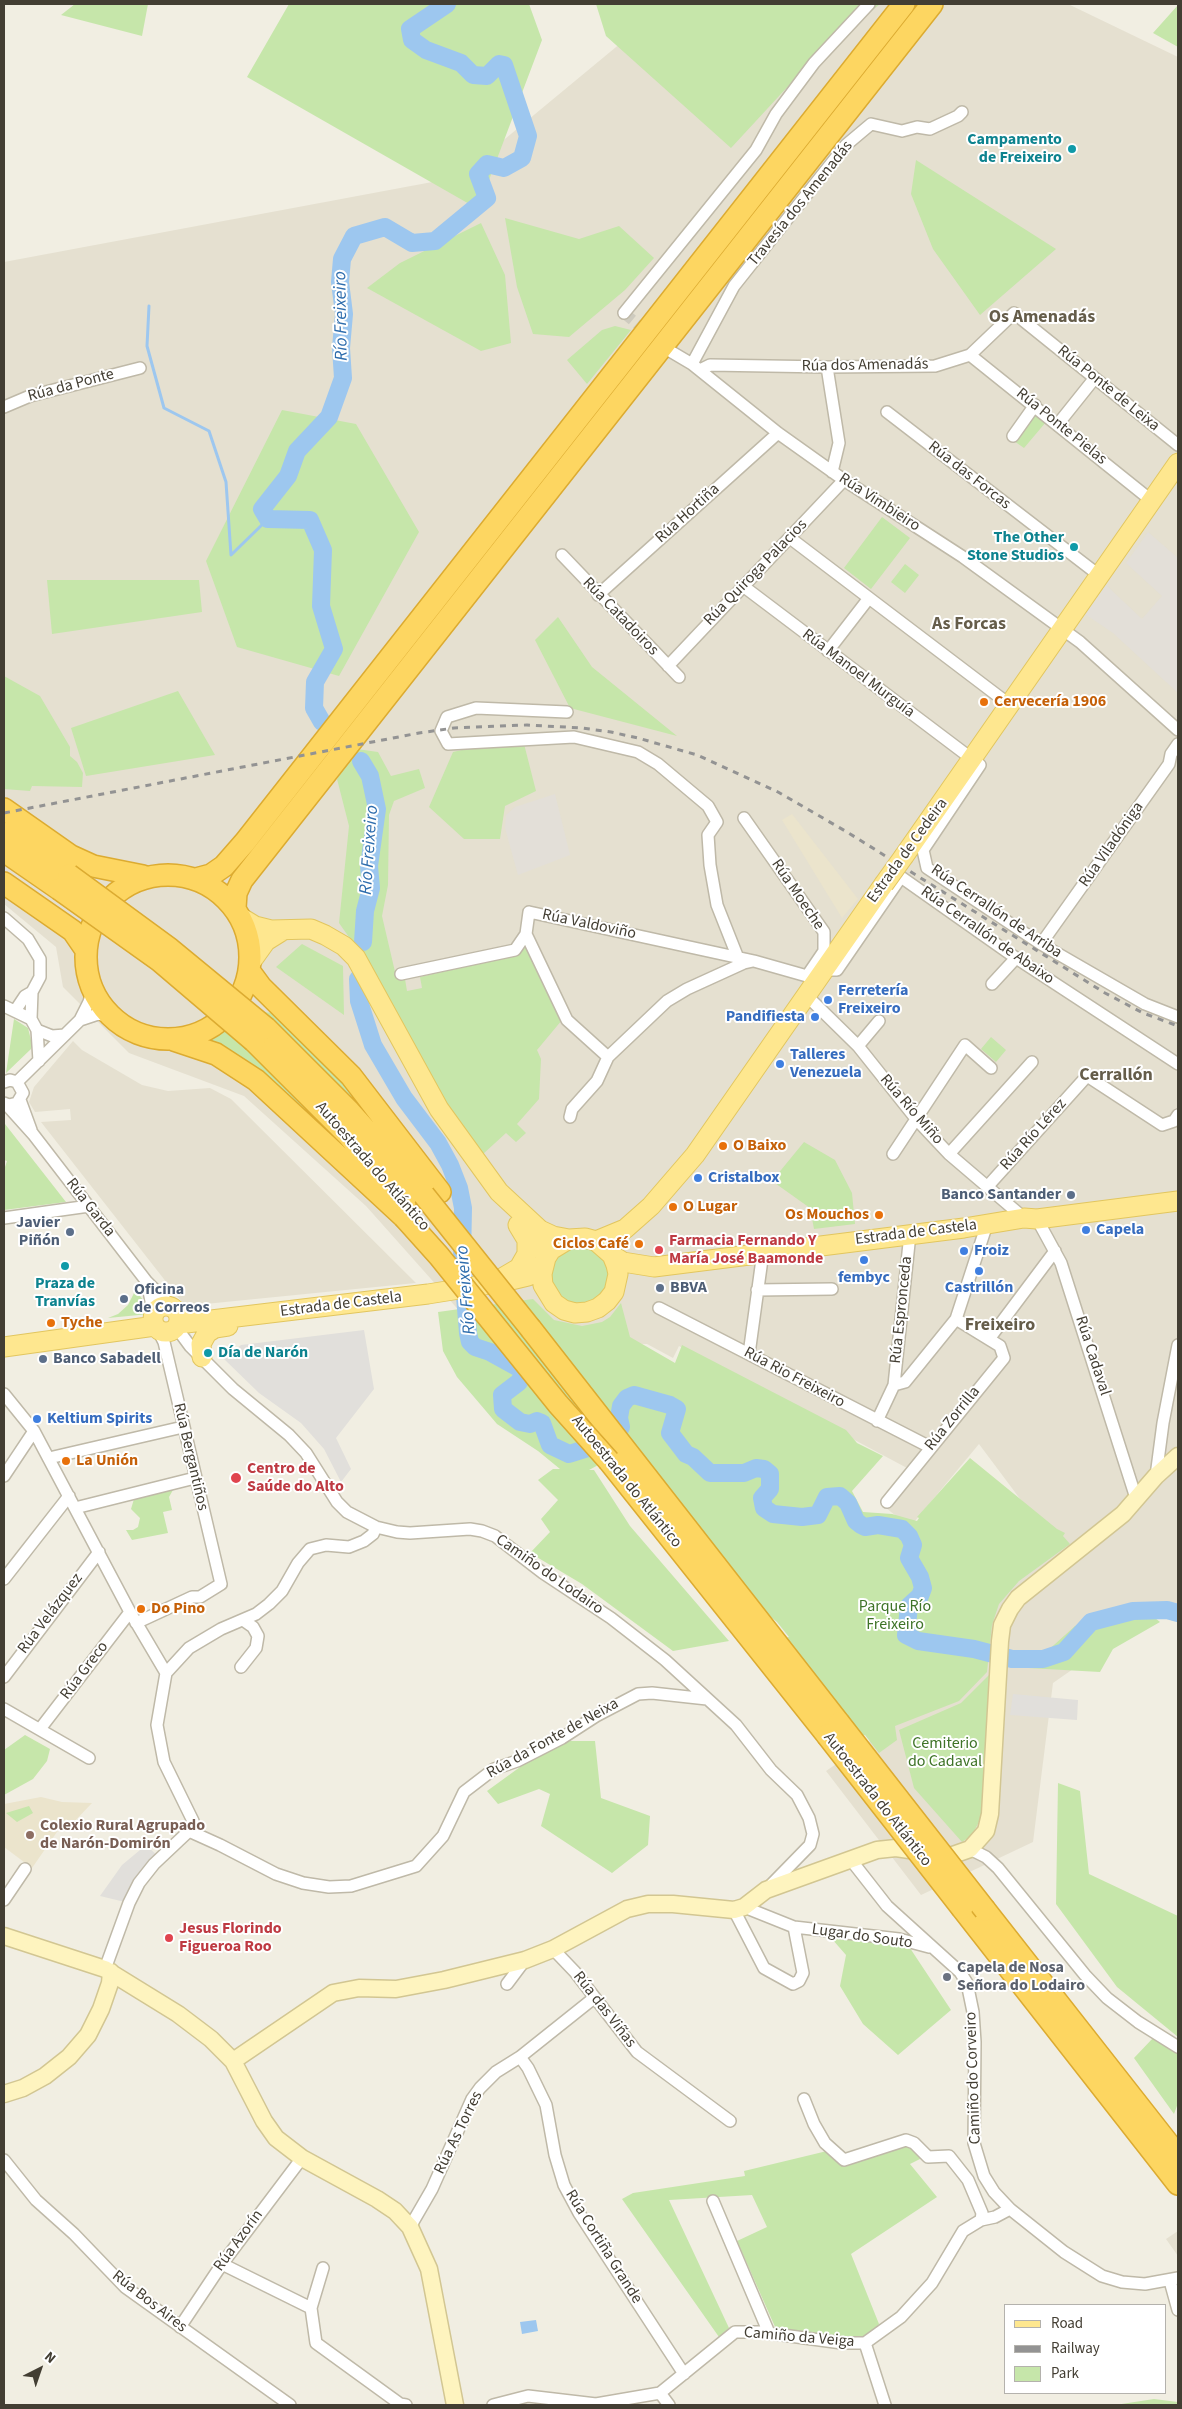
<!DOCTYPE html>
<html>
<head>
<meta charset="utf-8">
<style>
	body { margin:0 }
	#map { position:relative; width:1182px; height:2409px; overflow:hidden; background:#f1eee2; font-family:"Source Sans 3",sans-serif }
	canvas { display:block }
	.frame { position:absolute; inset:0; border:5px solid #433e33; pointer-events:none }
	.legend { position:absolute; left:1004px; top:2304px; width:162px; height:90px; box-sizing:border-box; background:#fff; border:1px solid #b4b2ad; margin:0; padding:6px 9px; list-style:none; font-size:15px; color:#433e33 }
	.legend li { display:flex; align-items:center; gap:10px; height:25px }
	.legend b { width:25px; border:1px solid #b4b2ad }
	.north { position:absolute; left:15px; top:2344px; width:50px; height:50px; -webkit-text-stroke:4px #fff; paint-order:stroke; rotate:41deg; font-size:14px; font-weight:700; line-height:20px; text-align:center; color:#433e33 }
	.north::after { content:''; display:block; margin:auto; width:18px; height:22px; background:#433e33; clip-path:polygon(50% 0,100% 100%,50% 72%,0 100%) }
</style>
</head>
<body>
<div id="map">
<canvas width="1182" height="2409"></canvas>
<div class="frame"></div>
<ul class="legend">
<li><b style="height:6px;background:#fee78f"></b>Road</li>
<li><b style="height:6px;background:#939393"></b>Railway</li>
<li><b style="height:14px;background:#c6e6aa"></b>Park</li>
</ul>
<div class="north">N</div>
</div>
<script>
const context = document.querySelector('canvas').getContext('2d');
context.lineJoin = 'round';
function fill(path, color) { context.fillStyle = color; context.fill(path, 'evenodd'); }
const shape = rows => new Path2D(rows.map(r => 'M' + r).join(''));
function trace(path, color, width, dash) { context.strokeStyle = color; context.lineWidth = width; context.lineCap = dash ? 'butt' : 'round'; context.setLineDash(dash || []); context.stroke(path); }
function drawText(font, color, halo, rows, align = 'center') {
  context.font = font + ' "Source Sans 3",sans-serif'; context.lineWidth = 4; context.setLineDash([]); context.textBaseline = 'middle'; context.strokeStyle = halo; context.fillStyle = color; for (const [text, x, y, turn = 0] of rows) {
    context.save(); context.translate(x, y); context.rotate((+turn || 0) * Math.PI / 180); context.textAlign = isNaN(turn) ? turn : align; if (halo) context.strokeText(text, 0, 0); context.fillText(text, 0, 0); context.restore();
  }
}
const residential = shape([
	[668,4,1068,4,1178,57,1178,1607,1159,1609,1053,1683,1033,1842,921,1895,826,1771,958,1681,978,1623,1047,1535,979,1444,910,1527,881,1504,907,1468,679,1346,673,1358,647,1344,487,1342,366,1206,244,1096,129,1053,63,987,56,947,4,904,4,262,459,177],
	[73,1041,82,1050,142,1085,168,1091,210,1088,231,1099,416,1283,185,1306,41,1122,71,1120,70,1109,35,1112,29,1102,34,1087],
	[1178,2231,1178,2256,1166,2239]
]);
const industrial = shape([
	[1148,532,1178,558,1178,693,1113,633,1085,614,1106,585,1142,619,1162,596,1126,563],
	[555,794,570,855,518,875,505,828,506,815,515,807]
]);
const education = shape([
	[792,814,858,899,842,918,782,820],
	[41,1797,62,1802,92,1803,72,1824,66,1819,32,1868,4,1847,4,1804]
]);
const green = shape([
	[75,4,148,4,142,36,61,15],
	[289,4,529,4,542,40,478,209,247,77],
	[596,4,880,4,816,56,731,148,606,36],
	[1178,5,1178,47,1153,33],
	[916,160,1056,249,980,315,933,249,911,194],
	[505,218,579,239,619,226,654,258,625,290,569,337,533,334,517,287],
	[481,223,505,275,511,343,481,351,367,288,400,263],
	[615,326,631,330,587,384,567,360,602,330],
	[282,410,356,424,419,532,339,676,237,647,206,561],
	[1036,413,1046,422,1024,448,1014,441],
	[882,517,910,538,871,589,844,568],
	[905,564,919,575,905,593,891,582],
	[47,580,199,580,202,612,52,634],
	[558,617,592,667,677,736,570,708,535,640],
	[4,676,40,696,70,747,70,756,77,762,83,773,82,787,32,786,30,791,4,789],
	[178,691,215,755,86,776,71,728],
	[522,736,536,791,505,806,500,839,464,839,429,807,453,752],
	[357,749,378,752,391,776,419,769,425,788,394,801,389,815,388,885,382,916,396,976,400,980,405,979,407,991,422,988,420,977,507,957,527,947,562,1020,537,1050,541,1059,539,1099,517,1124,526,1133,516,1142,506,1133,483,1154,454,1115,430,1077,373,971,339,923,349,826,337,779],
	[302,944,343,966,344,1015,276,967],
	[263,1012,281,1014,300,1032,395,1144,274,1022,257,1054,382,1186,208,1041,246,1017],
	[14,1019,28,1028,32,1044,31,1049,6,1073],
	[991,1037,1006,1050,996,1062,981,1049],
	[5,1124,66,1202,4,1210,4,1170,7,1161,4,1160],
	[804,1142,835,1160,852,1193,855,1224,814,1229,810,1208,772,1181],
	[576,1247,589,1248,602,1256,610,1271,603,1296,581,1307,563,1301,550,1280,552,1266,556,1259,568,1249],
	[133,1287,150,1309,149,1314,108,1318,118,1314,128,1305,134,1293],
	[533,1299,554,1320,582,1326,602,1322,610,1317,621,1303,630,1337,675,1363,682,1345,846,1430,857,1443,883,1456,852,1491,863,1512,892,1514,917,1521,919,1518,917,1517,970,1458,1057,1529,1065,1533,1063,1536,1070,1544,1019,1581,999,1604,992,1625,987,1672,959,1701,895,1726,897,1740,879,1753,865,1735,862,1736,785,1638,789,1637,777,1622,760,1608,635,1445,589,1470,594,1470,630,1526,729,1641,673,1651,582,1584,530,1553,550,1532,541,1519,558,1500,538,1480,553,1469,560,1469,538,1451,497,1424,457,1377,443,1351,438,1312],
	[173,1490,169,1497,172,1510,163,1512,168,1533,132,1540,126,1530,133,1530,138,1527,140,1518,131,1509,134,1499],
	[1135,1602,1160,1622,1113,1649,1100,1672,1010,1667,1010,1655,1044,1654,1075,1626],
	[990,1674,981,1818,972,1835,962,1842,914,1788,899,1730,961,1703],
	[25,1735,50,1749,47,1761,33,1779,4,1795,4,1750],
	[570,1741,595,1741,601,1798,650,1816,648,1845,612,1873,541,1826,550,1794,539,1789,498,1804,487,1791,527,1762],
	[1058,1783,1080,1791,1089,1874,1178,1916,1178,2037,1117,1987,1056,1904],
	[29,1806,33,1813,17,1822,6,1813],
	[832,1939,906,1942,951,2010,898,2055,863,2024,840,1986,846,1955],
	[1153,2038,1178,2053,1178,2103,1174,2114,1134,2058],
	[907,2144,922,2158,910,2164,937,2197,851,2254,879,2324,877,2330,864,2338,826,2338,776,2329,737,2241,767,2227,752,2195,669,2200,729,2328,719,2337,622,2199,633,2193,745,2176,744,2171,827,2151,835,2160,841,2162],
	[1154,2399,1178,2402,1178,2405,1115,2405]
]);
const parking = shape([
	[364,1330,374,1389,336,1438,351,1469,341,1482,324,1449,301,1423,259,1393,224,1359,241,1345],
	[1013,1694,1078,1700,1077,1720,1010,1715],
	[146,1845,160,1858,129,1903,100,1896,122,1865]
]);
const water = shape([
	[536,2320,538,2331,522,2334,520,2322]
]);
const stream = shape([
	[149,306,147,346,164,408,209,431,226,482,231,555,268,519]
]);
const river = shape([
	[322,722,314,708,315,682,334,649,321,606,323,550,310,520,268,519,262,509,288,476,297,451,329,417,343,378,341,348,344,314,340,282,342,259,354,236,385,227,412,243,435,241,487,198,478,174,487,164,504,168,522,158,528,136,504,65,499,64,487,76,473,75,461,63,426,50,412,40,410,29,447,4],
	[361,761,370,776,377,809,369,866,371,888,365,911,363,942],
	[358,979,359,1001,373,1045,404,1098,438,1143,450,1165,459,1188,463,1208,462,1259,468,1333,470,1342,475,1347,490,1352,519,1368,523,1374,519,1382,502,1395,503,1409,520,1422,530,1424,537,1421,542,1423,550,1445,569,1454,601,1444,617,1433,621,1427,619,1418,621,1406,627,1398,634,1395,670,1405,677,1409,670,1433,686,1454,693,1457,710,1473,744,1473,756,1468,764,1469,770,1474,770,1489,762,1498,764,1508,773,1514,802,1517,818,1515,827,1497,840,1496,848,1503,856,1521,861,1525,865,1527,878,1525,902,1529,909,1536,913,1545,909,1558,920,1577,923,1588,920,1596,909,1606,906,1635,918,1641,974,1649,1012,1659,1043,1659,1064,1652,1091,1622,1133,1611,1167,1610,1178,1613]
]);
const streetTunnel = shape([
	[624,313,649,334]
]);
const street = shape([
	[962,112,958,116,930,129,917,127,902,131,871,124,846,145,734,286,692,364,778,433,844,480,963,557,1080,642,1178,730],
	[624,313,756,150,776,114,814,63,869,4],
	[670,351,692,364],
	[970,355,1152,501],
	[827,367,839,443,832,472],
	[700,370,710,365,827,367,935,366,970,355,1014,313,1178,445],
	[4,407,30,396,140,368],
	[887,412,1100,576],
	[1058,424,1094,379],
	[1013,436,1035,405],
	[790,538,1010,705],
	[562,555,679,677],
	[743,586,980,765,923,850,927,868,1041,944,1145,1004,1178,1017],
	[598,595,778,433],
	[828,651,869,598],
	[668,666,844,480],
	[567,712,476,708,447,717,441,731,448,744,574,737,638,752,658,764,708,806,717,822,708,835,710,865,717,905,738,958],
	[744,818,824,932,824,951,807,976],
	[4,918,28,939,40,959,40,977,32,992,31,1019,37,1030],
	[1041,944,1169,764,1171,754,1178,744],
	[824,970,837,970,901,877,1016,958,1178,1064],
	[401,974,515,950,526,934],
	[992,984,1016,958],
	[806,995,858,1046,917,1120,949,1154,1024,1218],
	[4,1006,31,1019],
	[15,1011,25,996,32,992],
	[80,1020,98,1014,112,1017],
	[858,1046,879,1021],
	[608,1057,567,1020,526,934,529,912,754,961,807,976,815,982],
	[39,1061,37,1030,52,1036,65,1035],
	[4,1082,10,1080,17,1082,23,1093,17,1103,9,1105,4,1103],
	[17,1082,80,1020,89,1002,93,988],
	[20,1100,31,1130],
	[6,1104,33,1134,147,1282,174,1309],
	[570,1117,572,1109,597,1081,608,1057,667,1001,687,989,744,963,753,961],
	[893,1154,965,1045,991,1068],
	[949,1154,1032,1062],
	[987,1187,1087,1076,1162,1125,1174,1121,1178,1115],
	[4,1218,89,1206],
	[1037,1219,1061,1263,1136,1498],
	[147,1282,154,1315],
	[757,1290,832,1289],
	[659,1308,930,1447],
	[176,1327,190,1346,233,1389,289,1435,306,1453,337,1502,347,1512,376,1527,397,1532,410,1533,470,1529,482,1531,495,1536,543,1573,611,1618,665,1660,736,1725,771,1770,797,1795,809,1818,813,1834,810,1845,769,1887],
	[989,1339,1055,1251],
	[749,1354,763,1252],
	[894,1385,905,1382,956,1319,987,1224],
	[4,1394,34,1431,130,1612,166,1673,157,1725,164,1762,193,1821,189,1831,154,1864,139,1883,129,1903,105,1969],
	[877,1421,894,1385,910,1234],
	[49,1458,183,1427],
	[4,1476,34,1431],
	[1156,1476,1163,1423,1178,1345],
	[887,1502,1004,1358,1000,1346,956,1319],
	[75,1508,195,1478],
	[4,1579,69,1496],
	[136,1623,192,1597,200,1597,221,1584,164,1342,158,1330],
	[241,1667,256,1648,258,1636,253,1627,243,1620],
	[166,1673,189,1648,221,1629,256,1614,269,1604,282,1591,298,1563,310,1549,326,1545,349,1547,364,1541,373,1534,376,1527],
	[4,1677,99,1552],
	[4,1709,89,1758],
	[40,1729,130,1612],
	[189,1831,220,1845,276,1874,303,1883,329,1887,351,1886,416,1866,443,1836,464,1792,494,1769,517,1761,562,1738,596,1716,638,1694,652,1693,707,1699],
	[970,1849,986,1857,998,1868,1085,1975,1107,1998,1138,2022,1178,2047],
	[851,1860,887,1906,960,1972,967,1983,973,2012,975,2042,974,2143,984,2176,994,2192,1010,2209,1064,2252,1102,2276,1122,2282,1145,2284,1178,2278],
	[4,1900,25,1869],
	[744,1907,794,1927,899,1939,929,1947],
	[734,1910,764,1968,793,1984,799,1981,803,1973,794,1927],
	[553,1949,575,1972,637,2052,730,2121],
	[507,1984,525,1960],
	[520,2057,528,2068,546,2105,555,2155,564,2185,579,2213,684,2374],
	[804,2099,814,2124,825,2143,844,2160,906,2140,914,2143,928,2157,949,2156,968,2180,982,2213,981,2220],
	[4,2160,36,2200,74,2234,125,2287,290,2405],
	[713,2201,769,2333],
	[410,2227,432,2189,472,2099,480,2088,496,2072,520,2057,594,1998],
	[222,2264,311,2308,316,2343,400,2404,406,2405],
	[1170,2281,1178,2310],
	[311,2308,323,2268],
	[180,2327,222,2264,302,2158],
	[865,2343,885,2405],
	[660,2393,669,2405],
	[493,2405,528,2396,596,2404,660,2393,735,2332,760,2332,842,2343,865,2343,901,2317,932,2283,963,2231,981,2220,995,2217,1010,2209]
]);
const secondary = shape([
	[4,1936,105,1969,178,2014,211,2039,233,2061,264,2121,276,2138,302,2158,377,2199,395,2211,410,2227,429,2269,455,2405],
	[233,2061,333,1993,359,1988,396,1989,444,1980,525,1960,553,1949,627,1909,648,1904,673,1904,734,1910,744,1907,766,1890,877,1850,896,1848,950,1856,970,1849,986,1831,990,1814,1000,1641,1002,1625,1010,1609,1018,1598,1123,1514,1156,1476,1178,1456],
	[4,2094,23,2088,45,2076,69,2057,88,2035,101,2009,110,1983,111,1972]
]);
const primary = shape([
	[904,856,1178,463],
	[242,918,255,926,271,930,311,929,325,935,344,946,356,958,439,1109,499,1192,540,1230,553,1236,569,1239],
	[251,962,266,941,282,931],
	[529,1226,542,1245,546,1258,542,1274,543,1285,554,1303,564,1310,575,1313,587,1312,598,1308,607,1301,614,1292,618,1274,616,1265,612,1255,596,1241,585,1238,569,1239,551,1250,546,1258],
	[596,1241,625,1229,651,1206,695,1155,884,884],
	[612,1255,623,1262,654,1267,964,1228,1024,1218,1037,1219,1178,1201],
	[502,1278,519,1268,527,1254,527,1240,518,1225],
	'153 1319a13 13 0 1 1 26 0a13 13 0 1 1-26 0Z',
	[178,1324,428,1294,503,1282,528,1276,543,1264],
	[4,1347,155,1326],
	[202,1357,201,1344,207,1333,215,1328,228,1326]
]);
const highway = shape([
	[4,809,71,856,93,866,143,876],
	[11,832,69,875],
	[4,851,59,889],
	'86 957a82 82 0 1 1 164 0a82 82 0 1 1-164 0Z',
	[196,879,211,875,224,866,245,842,904,4],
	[4,883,73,931,86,950],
	[235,908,236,893,242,880,932,4],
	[250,972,261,987,351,1076,440,1192],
	[266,1028,349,1111,424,1195],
	[174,1040,216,1054,256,1080,404,1217],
	[254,1041,348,1135,405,1203],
	[531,1329,839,1723],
	[609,1461,827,1735],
	[962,1908,1178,2184],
	[985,1910,1178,2156]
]);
const rail = shape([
	[4,813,419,733,454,728,527,725,582,728,611,732,638,738,697,755,778,792,847,832,1105,993,1143,1013,1178,1026]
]);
const primaryBridge = shape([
	[884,884,904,856]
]);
const highwayBridge = shape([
	[69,875,170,949,266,1028],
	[59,889,160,961,254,1041],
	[424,1195,531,1329],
	[404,1217,439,1256,558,1404,609,1461],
	[839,1723,985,1910],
	[827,1735,962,1908]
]);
const markers = [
	[1072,149,5,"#0f9aa8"],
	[1074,547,5,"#0f9aa8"],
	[984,702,5,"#e8710a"],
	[828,1000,5,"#3f7fe0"],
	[815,1017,5,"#3f7fe0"],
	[780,1064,5,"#3f7fe0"],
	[723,1146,5,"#e8710a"],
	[698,1178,5,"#3f7fe0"],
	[1071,1195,5,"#5c6f8a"],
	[673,1207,5,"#e8710a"],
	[879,1215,5,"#e8710a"],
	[1086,1230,5,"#3f7fe0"],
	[70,1232,5,"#5c6f8a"],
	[639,1244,5,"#e8710a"],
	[659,1250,5,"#e0444e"],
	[964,1251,5,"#3f7fe0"],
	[864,1260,5,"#3f7fe0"],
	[65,1266,5,"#0f9aa8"],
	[979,1271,5,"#3f7fe0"],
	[660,1288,5,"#5c6f8a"],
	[124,1299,5,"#5c6f8a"],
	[51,1323,5,"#e8710a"],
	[208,1353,5,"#0f9aa8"],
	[43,1359,5,"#5c6f8a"],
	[37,1419,5,"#3f7fe0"],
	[66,1461,5,"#e8710a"],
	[236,1478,6,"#e0444e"],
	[141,1609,5,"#e8710a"],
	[30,1835,5,"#8d6e63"],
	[169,1938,5,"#e0444e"],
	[947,1977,5,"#6b7280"]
];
const cultureNames = [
	["Campamento",1062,140],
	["de Freixeiro",1062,158],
	["The Other",1064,538],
	["Stone Studios",1064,556],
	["Praza de",65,1284,"center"],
	["Tranvías",65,1302,"center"],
	["Día de Narón",218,1353,"left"]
];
const streetNames = [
	["Travesía dos Amenadás",801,204,-51],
	["Rúa dos Amenadás",865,366,-1],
	["Rúa da Ponte",71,386,-15],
	["Rúa Ponte de Leixa",1108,389,39],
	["Rúa Ponte Pielas",1061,427,39],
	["Rúa das Forcas",969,476,38],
	["Rúa Vimbieiro",879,503,33],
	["Rúa Hortiña",688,514,-42],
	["Rúa Quiroga Palacios",756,573,-46],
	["Rúa Catadoiros",620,617,46],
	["Rúa Manoel Murguía",858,674,37],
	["Rúa Viladóniga",1112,845,-55],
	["Estrada de Cedeira",908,851,-54],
	["Rúa Moeche",797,895,56],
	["Rúa Cerrallón de Arriba",996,912,34],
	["Rúa Valdoviño",589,925,12],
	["Rúa Cerrallón de Abaixo",987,936,35],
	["Rúa Río Miño",911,1110,49],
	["Rúa Río Lérez",1034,1135,-48],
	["Autoestrada do Atlántico",372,1167,49],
	["Rúa Garda",90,1208,52],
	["Estrada de Castela",916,1233,-7],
	["Estrada de Castela",341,1305,-7],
	["Rúa Espronceda",902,1310,-84],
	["Rúa Cadaval",1092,1356,72],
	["Rúa Rio Freixeiro",794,1378,28],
	["Rúa Zorrilla",953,1419,-51],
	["Rúa Bergantiños",190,1457,77],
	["Autoestrada do Atlántico",626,1482,51],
	["Camiño do Lodairo",549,1575,35],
	["Rúa Velázquez",51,1614,-53],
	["Rúa Greco",85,1671,-53],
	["Rúa da Fonte de Neixa",553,1739,-29],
	["Autoestrada do Atlántico",877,1800,52],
	["Lugar do Souto",862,1937,8],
	["Rúa das Viñas",604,2010,52],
	["Camiño do Corveiro",974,2078,-92],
	["Rúa As Torres",459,2133,-64],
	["Rúa Azorín",239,2241,-54],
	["Rúa Cortiña Grande",603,2247,58],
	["Rúa Bos Aires",149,2302,38],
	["Camiño da Veiga",799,2338,5]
];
const foodNames = [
	["Cervecería 1906",994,702],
	["O Baixo",733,1146],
	["O Lugar",683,1207],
	["Os Mouchos",869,1215,"right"],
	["Ciclos Café",629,1244,"right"],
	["Tyche",61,1323],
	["La Unión",76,1461],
	["Do Pino",151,1609]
];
const shopNames = [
	["Ferretería",838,991],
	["Freixeiro",838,1009],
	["Pandifiesta",805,1017,"right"],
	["Talleres",790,1055],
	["Venezuela",790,1073],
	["Cristalbox",708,1178],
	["Capela",1096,1230],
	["Froiz",974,1251],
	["fembyc",864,1278,"center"],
	["Castrillón",979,1288,"center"],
	["Keltium Spirits",47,1419]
];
const serviceNames = [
	["Banco Santander",1061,1195,"right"],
	["Javier",60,1223,"right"],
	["Piñón",60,1241,"right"],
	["BBVA",670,1288],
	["Oficina",134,1290],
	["de Correos",134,1308],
	["Banco Sabadell",53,1359]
];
const healthNames = [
	["Farmacia Fernando Y",669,1241],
	["María José Baamonde",669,1259],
	["Centro de",247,1469],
	["Saúde do Alto",247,1487],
	["Jesus Florindo",179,1929],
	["Figueroa Roo",179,1947]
];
const parkNames = [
	["Parque Río",895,1607],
	["Freixeiro",895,1625],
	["Cemiterio",945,1744],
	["do Cadaval",945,1762]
];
const educationNames = [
	["Colexio Rural Agrupado",40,1826],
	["de Narón-Domirón",40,1844]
];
const worshipNames = [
	["Capela de Nosa",957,1968],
	["Señora do Lodairo",957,1986]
];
const waterNames = [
	["Río Freixeiro",342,316,-91],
	["Río Freixeiro",370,850,-86],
	["Río Freixeiro",467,1290,-95]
];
const neighbourhoodNames = [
	["Os Amenadás",1042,318],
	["As Forcas",969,625],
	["Cerrallón",1116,1076],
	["Freixeiro",1000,1326]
];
fill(residential, '#e5e0d0');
fill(industrial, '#e3dfd8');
fill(education, '#ebe4cc');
fill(green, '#c6e6aa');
fill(parking, '#e1dfdb');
fill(water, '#9dc7ef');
trace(stream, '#9dc7ef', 3);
trace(river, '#9dc7ef', 18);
trace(streetTunnel, '#cecbbf', 11, [11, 5.5]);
trace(street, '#bfb9a8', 14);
trace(secondary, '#d2c692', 19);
trace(primary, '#e2c65f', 21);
trace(highway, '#dcab31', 24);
trace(street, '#fff', 11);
trace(secondary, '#fef4bf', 16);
trace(primary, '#fee78f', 19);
trace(highway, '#fdd661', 21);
trace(rail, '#939393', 3, [6, 6]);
trace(primaryBridge, '#e2c65f', 21, []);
trace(highwayBridge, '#dcab31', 24, []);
trace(primaryBridge, '#fee78f', 19);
trace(highwayBridge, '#fdd661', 21);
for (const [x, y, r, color] of markers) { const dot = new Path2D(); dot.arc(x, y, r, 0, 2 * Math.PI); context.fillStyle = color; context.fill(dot); trace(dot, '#fff', 2); }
drawText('bold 16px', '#0d838f', '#fff', cultureNames, 'right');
drawText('16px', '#433e33', '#fff', streetNames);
drawText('bold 16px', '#c56008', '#fff', foodNames, 'left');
drawText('bold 16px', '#366cbe', '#fff', shopNames, 'left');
drawText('bold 16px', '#4e5e75', '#fff', serviceNames, 'left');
drawText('bold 16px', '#be3a42', '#fff', healthNames, 'left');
drawText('16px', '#3e7327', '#fff', parkNames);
drawText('bold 16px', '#785e54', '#fff', educationNames, 'left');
drawText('bold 16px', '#5b616d', '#fff', worshipNames, 'left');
drawText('italic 18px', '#2e6dad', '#fff', waterNames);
drawText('bold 18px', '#655d4a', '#fff', neighbourhoodNames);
</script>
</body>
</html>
